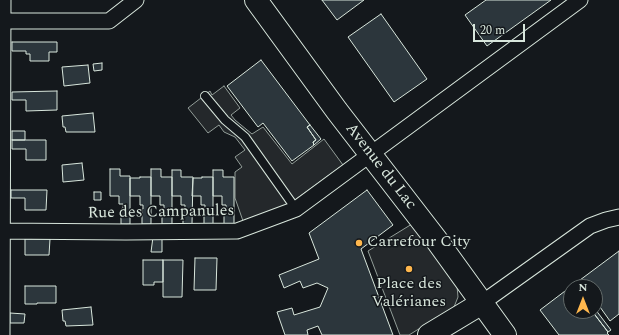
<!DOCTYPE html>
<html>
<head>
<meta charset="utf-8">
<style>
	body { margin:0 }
	#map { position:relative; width:619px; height:335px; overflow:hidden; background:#14181c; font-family:Spectral,serif }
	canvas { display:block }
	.north { position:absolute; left:563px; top:279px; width:40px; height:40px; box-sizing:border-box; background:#14181c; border:1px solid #626a69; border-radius:50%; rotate:0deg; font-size:11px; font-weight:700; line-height:16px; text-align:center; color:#d8e6dc }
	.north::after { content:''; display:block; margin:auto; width:14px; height:18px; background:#ffb74d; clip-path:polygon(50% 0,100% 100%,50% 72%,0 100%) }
	.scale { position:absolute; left:473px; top:24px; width:52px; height:18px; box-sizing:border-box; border:2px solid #d8e6dc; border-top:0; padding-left:5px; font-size:12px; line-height:14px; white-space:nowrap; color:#d8e6dc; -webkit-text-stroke:3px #14181c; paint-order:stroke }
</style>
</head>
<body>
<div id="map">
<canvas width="619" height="335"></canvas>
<div class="north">N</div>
<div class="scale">20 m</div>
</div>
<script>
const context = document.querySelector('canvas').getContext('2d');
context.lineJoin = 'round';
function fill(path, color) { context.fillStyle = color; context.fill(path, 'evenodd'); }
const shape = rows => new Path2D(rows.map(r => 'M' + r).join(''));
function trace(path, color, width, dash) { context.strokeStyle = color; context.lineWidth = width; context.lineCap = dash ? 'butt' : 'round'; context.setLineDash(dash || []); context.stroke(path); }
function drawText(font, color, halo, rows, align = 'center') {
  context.font = font + ' Spectral,serif'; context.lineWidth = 3; context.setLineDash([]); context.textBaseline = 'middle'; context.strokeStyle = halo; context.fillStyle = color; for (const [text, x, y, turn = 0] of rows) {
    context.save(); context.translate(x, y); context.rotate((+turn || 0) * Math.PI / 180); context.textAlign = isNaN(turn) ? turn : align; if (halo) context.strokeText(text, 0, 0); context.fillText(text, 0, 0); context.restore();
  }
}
const parking = shape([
	[224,86,240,108,231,115,235,120,252,134,263,127,292,164,324,139,343,165,285,207,243,221,235,198,235,172,242,167,235,157,245,150,235,137,224,132,219,125,208,133,188,108,210,91,212,95,224,86],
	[412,224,457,286,458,297,454,307,409,335,400,335,368,251,412,224]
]);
const building = shape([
	[322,0,364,0,337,20,322,0],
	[486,0,551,0,487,46,465,15,486,0],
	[381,14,427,79,394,102,348,37,381,14],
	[12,42,57,42,57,52,49,52,49,61,30,61,30,54,26,54,26,51,12,51,12,42],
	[261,60,310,125,307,127,316,140,313,142,314,145,292,161,263,123,258,127,227,86,261,60],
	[102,63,102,70,94,71,93,64,102,63],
	[88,65,90,83,64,86,62,67,88,65],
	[57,91,57,110,26,111,26,100,12,100,12,92,57,91],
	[93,113,95,132,66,132,65,127,63,127,62,116,93,113],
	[310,125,321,139,314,145,313,142,316,140,307,127,310,125],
	[12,131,25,131,25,140,12,140,12,131],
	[12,140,46,140,46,160,26,160,26,149,12,149,12,140],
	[82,163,84,180,63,182,62,165,82,163],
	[110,169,120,169,120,176,130,176,130,224,121,224,121,209,123,209,123,204,119,204,119,196,110,196,110,169],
	[151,169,161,169,161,177,172,177,172,224,162,224,162,209,164,209,164,205,160,205,160,196,151,196,151,169],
	[172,170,181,170,181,177,193,177,192,224,183,224,183,209,185,209,185,205,181,205,181,196,172,196,172,170],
	[213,170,223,170,223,177,234,177,234,224,224,224,224,209,226,209,226,205,222,205,222,196,213,196,213,170],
	[140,177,151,177,151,224,142,224,142,209,143,209,143,205,140,205,140,196,130,196,130,178,140,178,140,177],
	[202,177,213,177,213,225,204,225,204,209,205,209,205,205,201,205,201,196,192,196,193,178,202,178,202,177],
	[11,190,47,190,46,210,25,210,25,198,11,198,11,190],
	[367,190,393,225,361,249,393,335,322,335,318,326,307,330,308,335,285,335,277,312,292,308,294,315,320,307,328,288,317,283,303,288,300,281,284,288,279,275,319,259,309,233,367,190],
	[94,192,101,192,101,200,94,200,94,192],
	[153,237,162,237,162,252,151,252,153,237],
	[25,239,50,239,49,255,25,255,25,239],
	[619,251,619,314,610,321,595,300,595,287,585,287,580,280,619,251],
	[195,258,217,258,216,290,194,290,195,258],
	[143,260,163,260,163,282,154,282,154,285,143,285,143,260],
	[163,260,183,260,182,297,163,297,163,260],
	[580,280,585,287,574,287,573,285,580,280],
	[573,285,574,287,571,287,571,311,592,311,608,332,607,333,609,335,559,335,540,310,573,285],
	[25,286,56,286,56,303,37,303,37,304,25,304,25,286],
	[91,307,93,325,66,326,65,321,63,321,62,310,91,307],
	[595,309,611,330,608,332,592,311,595,311,595,309],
	[10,313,25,314,24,323,10,323,10,313]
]);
const lane = shape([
	[205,96,225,120,245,137,296,209]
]);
const street = shape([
	[0,21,109,21,136,0],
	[0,231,126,232,237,231,296,209,580,0],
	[482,303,590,226,606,220,619,217],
	[2,335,3,0]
]);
const secondary = shape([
	[256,0,337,111,435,238,505,335],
	[429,335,482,303]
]);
const markers = [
	[359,243,4,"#ffb74d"],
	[409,269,4,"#ffb74d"]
];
const streetNames = [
	["Avenue du Lac",380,167,52],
	["Rue des Campanules",161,213,-1]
];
const poiNames = [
	["Carrefour City",367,243],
	["Place des",409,285,"center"],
	["Valérianes",409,303,"center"]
];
fill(parking, '#24282b');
trace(parking, '#939e99', 1);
fill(building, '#2c363c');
trace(building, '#d8e6dc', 1);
trace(lane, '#d8e6dc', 10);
trace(street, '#d8e6dc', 17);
trace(secondary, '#d8e6dc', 24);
trace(lane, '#14181c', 8);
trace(street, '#14181c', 15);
trace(secondary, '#14181c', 22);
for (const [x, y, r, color] of markers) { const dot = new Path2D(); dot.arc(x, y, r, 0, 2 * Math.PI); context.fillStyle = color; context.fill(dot); trace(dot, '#14181c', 1.5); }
drawText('16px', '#d8e6dc', '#14181c', streetNames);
drawText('16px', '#d8e6dc', '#14181c', poiNames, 'left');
</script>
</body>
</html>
